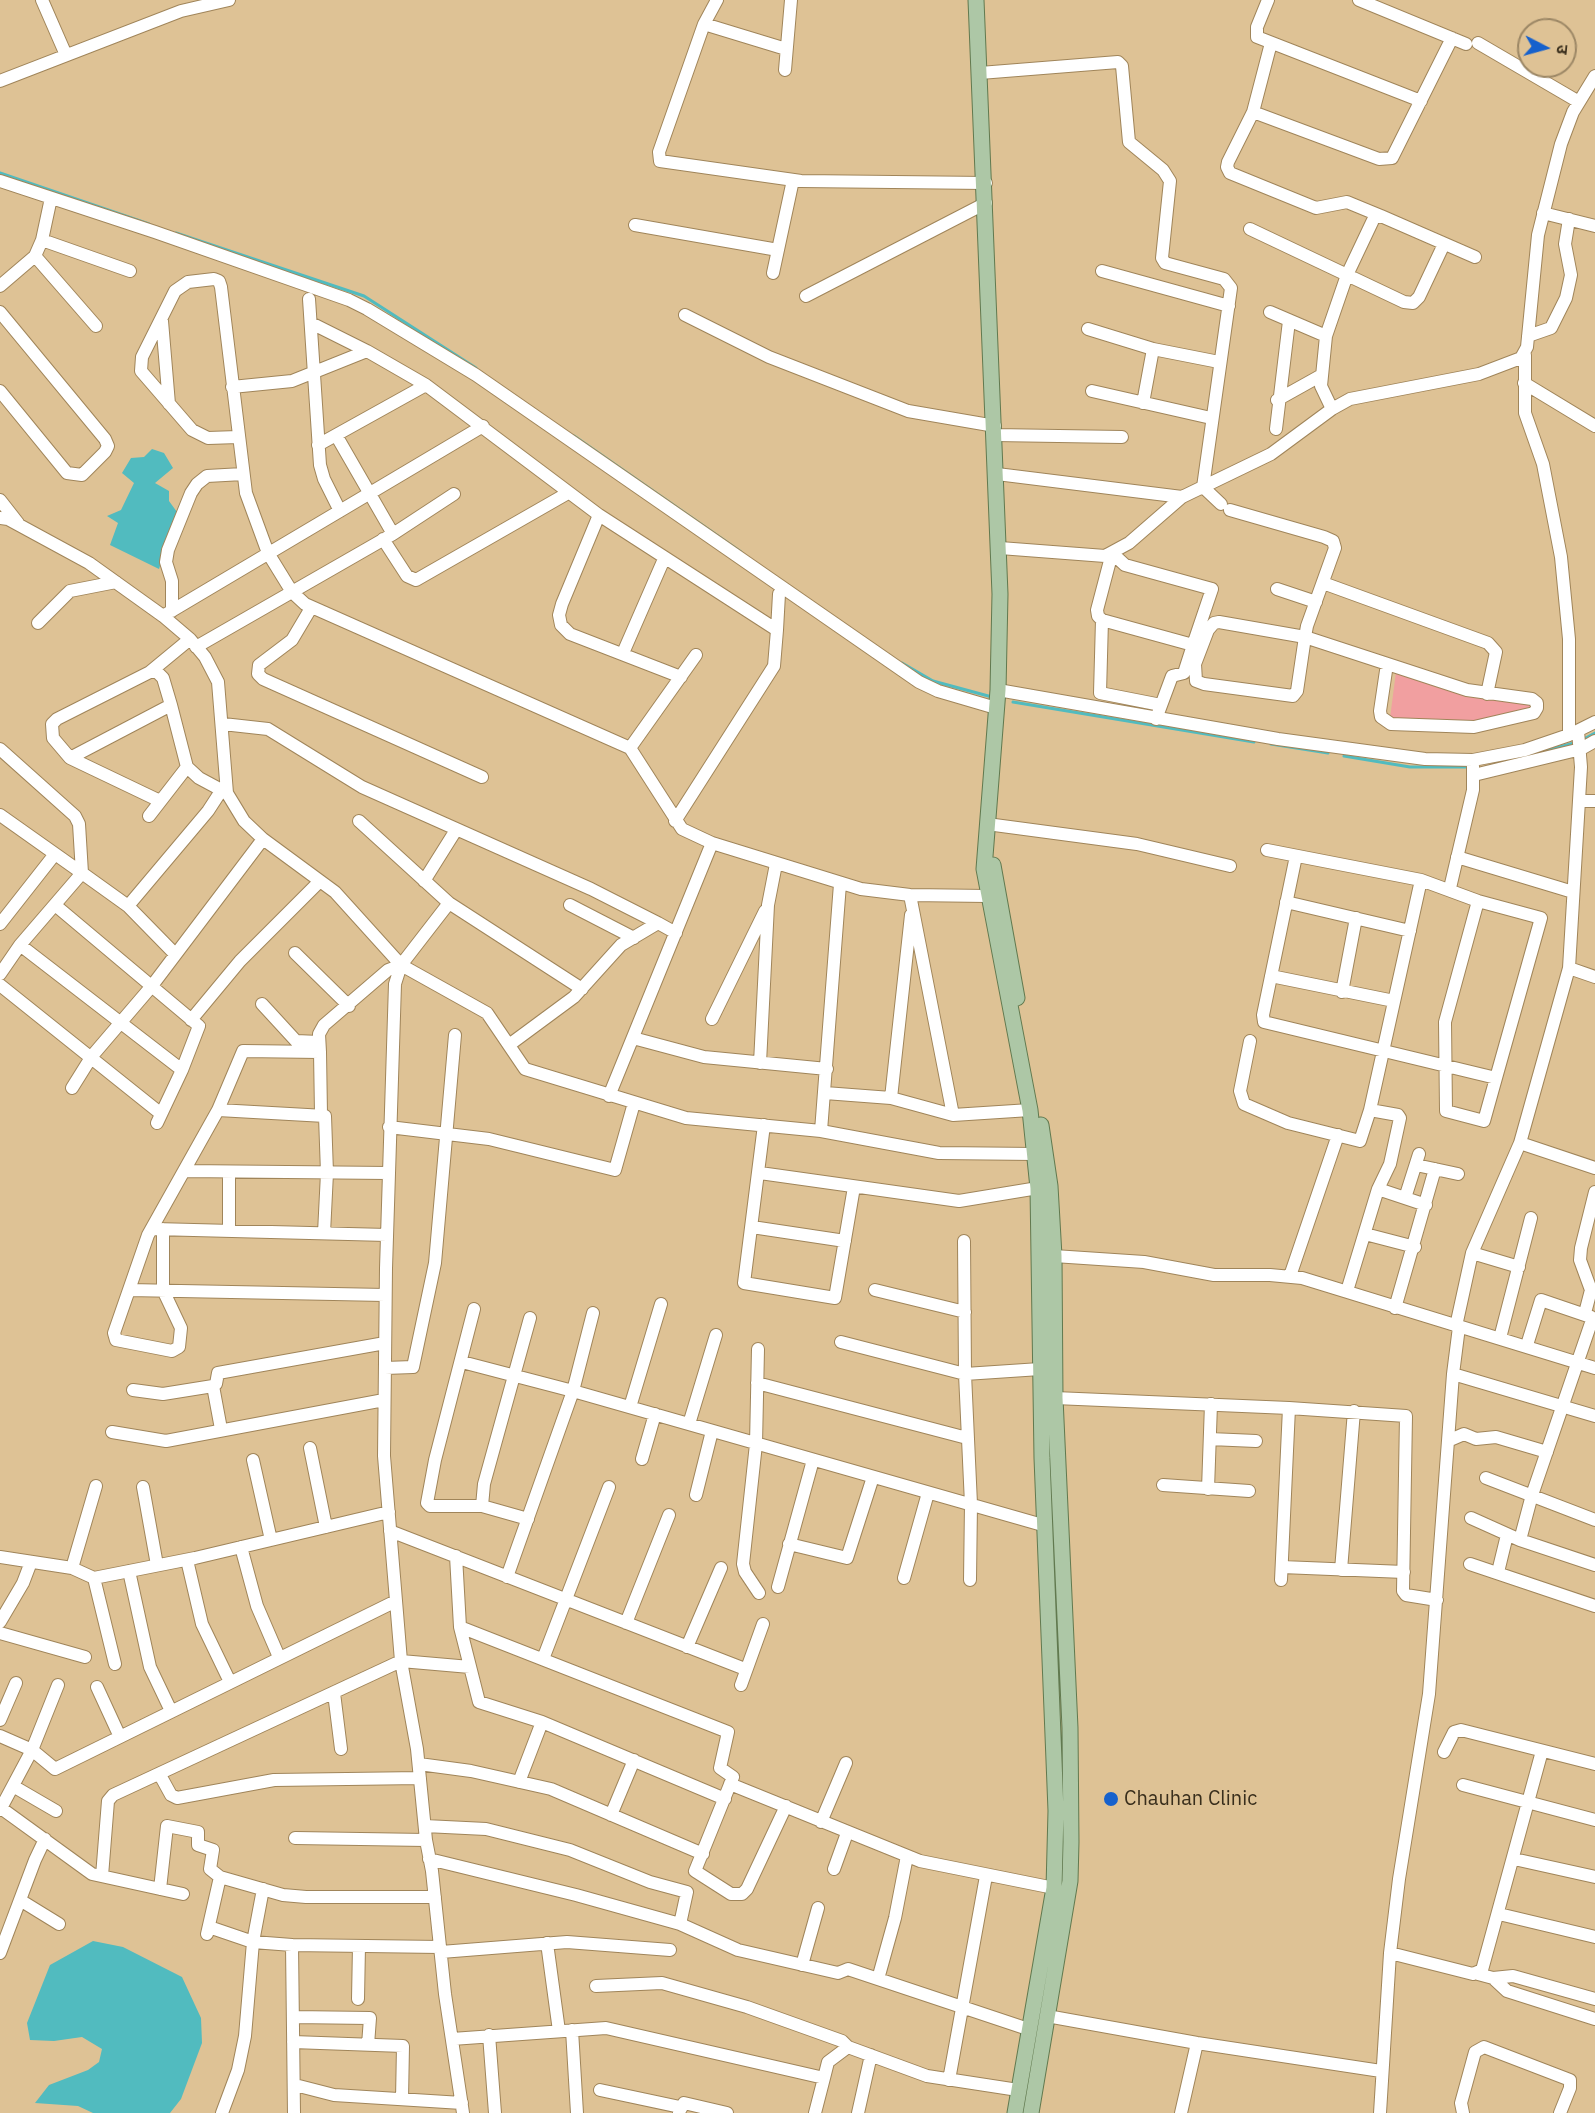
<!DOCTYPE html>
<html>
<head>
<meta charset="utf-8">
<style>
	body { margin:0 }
	#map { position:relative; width:1595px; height:2113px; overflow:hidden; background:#dec295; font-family:"IBM Plex Sans","Noto Sans Devanagari",sans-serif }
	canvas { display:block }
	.north { position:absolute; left:1517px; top:18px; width:60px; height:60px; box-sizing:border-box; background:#dec295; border:2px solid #9c8765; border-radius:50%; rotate:96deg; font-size:16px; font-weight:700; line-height:24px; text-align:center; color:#392e1c }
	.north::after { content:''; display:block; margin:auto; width:21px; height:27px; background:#1661cc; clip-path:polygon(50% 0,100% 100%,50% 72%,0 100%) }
</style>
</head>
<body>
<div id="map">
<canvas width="1595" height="2113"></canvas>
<div class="north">उ</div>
</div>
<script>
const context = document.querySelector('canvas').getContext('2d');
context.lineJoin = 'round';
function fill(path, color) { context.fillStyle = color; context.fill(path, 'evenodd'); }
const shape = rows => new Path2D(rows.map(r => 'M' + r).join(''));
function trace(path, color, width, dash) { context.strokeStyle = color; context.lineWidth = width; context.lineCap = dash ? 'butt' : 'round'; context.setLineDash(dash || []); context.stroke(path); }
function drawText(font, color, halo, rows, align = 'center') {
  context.font = font + ' "IBM Plex Sans",sans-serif'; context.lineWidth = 5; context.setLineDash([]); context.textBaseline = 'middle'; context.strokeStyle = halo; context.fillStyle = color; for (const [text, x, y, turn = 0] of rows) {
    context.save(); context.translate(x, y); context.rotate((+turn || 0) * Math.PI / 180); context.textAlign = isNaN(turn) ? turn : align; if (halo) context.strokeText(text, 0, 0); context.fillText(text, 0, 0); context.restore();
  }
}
const green = shape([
	[1396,672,1476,698,1531,702,1530,711,1477,722,1390,718]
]);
const water = shape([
	[152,449,164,453,173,468,155,483,169,491,169,501,177,512,159,569,110,545,118,523,107,516,121,510,134,483,122,473,131,458,144,457],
	[93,1941,123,1947,182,1977,201,2018,202,2043,181,2099,170,2113,93,2113,78,2106,35,2103,49,2085,88,2070,99,2062,102,2049,82,2037,54,2041,30,2040,27,2023,50,1965]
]);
const stream = shape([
	[0,173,149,224],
	[176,233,364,296,476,368],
	[574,436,741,552],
	[902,663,933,681,992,697],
	[1013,702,1254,742],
	[1584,739,1595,733],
	[1271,744,1328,753],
	[1538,753,1574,743],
	[1344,756,1410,767,1470,767]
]);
const minor = shape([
	[42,0,66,55],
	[717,0,704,24,786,49],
	[1268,0,1257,27,1257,37,1421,101],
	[1359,0,1466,44],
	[704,24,659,152,660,161,801,181,986,183],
	[1271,43,1253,112,1228,162,1227,167,1230,173,1316,208,1347,202,1381,216],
	[1478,43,1579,102],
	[785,70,791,0],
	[980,73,1118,62,1122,66,1129,142,1163,170,1170,181,1162,258,1165,263,1224,279,1231,288,1203,487,1221,504],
	[0,81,181,11,229,0],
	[1253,112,1379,159,1392,158,1452,38],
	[0,181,155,232,349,300,367,309,476,375,919,682,938,691,996,708],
	[1543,213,1595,226],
	[635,225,778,250],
	[1250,229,1404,302,1413,303,1419,297,1444,244],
	[42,240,130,271],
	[35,256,96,326],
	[1102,271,1229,306],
	[773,273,793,180],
	[0,286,35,256,42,240,51,198],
	[806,296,986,203],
	[309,299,320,465,324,479,340,511],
	[0,312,105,439,108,446,105,452,82,475,67,473,0,391],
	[1270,312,1326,336],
	[685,315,769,357,908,411,995,426],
	[162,321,169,404],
	[311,323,367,351,426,385,599,515,777,630,774,666,675,821],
	[1088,329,1153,349],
	[1528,336,1551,328,1566,298,1571,275,1565,244,1569,219],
	[1525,355,1525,413,1543,464,1561,557,1569,639,1569,735],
	[1524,383,1595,426],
	[232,387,292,381,367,351],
	[1092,391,1211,418],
	[1277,400,1320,376],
	[1143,403,1153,349,1219,362],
	[1332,409,1321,386,1326,336,1347,275,1374,218,1381,216,1475,257],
	[1276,429,1289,321],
	[336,435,393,534],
	[995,435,1122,437],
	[238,437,208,438,192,430,141,371,142,357,175,291,188,282,214,279,219,281,221,287,246,493,268,553,292,592,305,604,630,748,682,829,712,843,861,889,910,895,987,896],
	[318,445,426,385],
	[997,474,1182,497],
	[0,500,18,523],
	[1230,510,1324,537,1333,541,1335,548,1307,626,1305,637,1297,691,1293,696,1204,684,1196,681,1195,664,1208,630,1214,623,1219,622,1305,637,1467,690,1532,699,1537,703,1537,708,1534,713,1474,727,1391,724,1381,717,1380,711,1387,664],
	[599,515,562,604,559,615,561,625,570,634,681,677],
	[0,518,8,519,89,563,163,616,190,639,205,657,218,682,227,793,244,821,263,839,335,892,401,965,487,1013,525,1069,686,1118,821,1131,939,1153,1035,1154],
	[383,539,407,576,416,580,568,493],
	[1000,548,1105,556,1129,543,1182,497,1271,454,1332,409,1350,399,1479,374,1521,358,1527,347,1538,235,1561,144,1573,112,1595,76],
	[1323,583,1488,643,1496,652,1487,694],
	[1277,589,1316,602],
	[311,608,292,640,259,665,258,674,263,679,482,777],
	[172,611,172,581,166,562,168,550,191,493,197,484,207,476,243,474],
	[163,616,483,426],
	[1102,620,1100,693,1161,705],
	[38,623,70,591,116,582],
	[777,630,779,594],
	[196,647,393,534,454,494],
	[623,653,664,559],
	[150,672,190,639],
	[998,690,1278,739,1425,759,1473,760,1525,750,1569,735,1595,722],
	[1156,719,1172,676,1184,673,1193,645,1212,589,1125,565,1112,553,1097,610,1098,616,1102,620,1193,645],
	[223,724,268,729,362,787,591,889,658,923],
	[630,748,696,655],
	[0,749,75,816,79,824,82,873],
	[70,758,171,705],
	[1474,775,1581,749,1595,741],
	[160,801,70,758,53,738,52,724,57,719,150,672,157,672,163,678,171,705,187,767,199,778,227,793],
	[1579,801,1595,801],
	[0,815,82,873],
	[149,816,187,767],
	[359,821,449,903,582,989],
	[987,824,1137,844,1230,866],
	[1267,850,1421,880,1478,901,1541,918,1496,1078,1264,1022,1263,1015,1296,856],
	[1457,857,1573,892],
	[424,881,456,830],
	[1450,888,1473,790,1473,760],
	[910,895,953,1115],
	[1478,901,1445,1022,1446,1111,1484,1121,1496,1078],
	[1286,902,1410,931],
	[449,903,401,965,395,984,386,1268,384,1456,401,1661,417,1749,426,1840,432,1871,445,1994,463,2113],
	[55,905,199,1026,182,1070],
	[570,905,634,938],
	[128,906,174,953],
	[0,924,55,854],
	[20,945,182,1070,157,1123],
	[295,953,349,1006],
	[1569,968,1595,977],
	[0,974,20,945,82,873,128,906,208,811,221,791],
	[1271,976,1394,1001],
	[0,985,160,1113],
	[1342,992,1356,918],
	[262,1004,296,1041,319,1042],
	[712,1019,765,911],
	[191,1020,240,961,320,881],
	[633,1038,704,1057,827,1069],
	[1250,1041,1240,1091,1244,1104,1288,1123,1360,1141,1370,1110,1421,880],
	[509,1045,574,997,621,945,658,923,676,933],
	[320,1052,321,1114],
	[760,1063,768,905,776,864],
	[72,1088,92,1056,151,987,263,839],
	[825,1093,891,1098,953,1115,1030,1110],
	[609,1096,712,843],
	[891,1098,911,915],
	[218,1110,243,1051,320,1052,319,1034,324,1025,388,970,401,965],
	[764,1125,744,1283,835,1298,854,1187],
	[389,1127,489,1139,615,1170,634,1103],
	[821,1131,840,884],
	[1520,1143,1595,1168],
	[1416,1165,1458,1174],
	[185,1171,388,1173],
	[760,1173,959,1201,1038,1188],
	[1378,1189,1426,1205],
	[1405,1198,1419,1154],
	[752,1227,845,1241],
	[155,1229,387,1235],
	[163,1229,163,1290,181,1328,179,1347,172,1351,116,1340,114,1333,148,1235,218,1110,325,1116,327,1173,324,1233],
	[229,1231,229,1172],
	[1365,1234,1415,1247],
	[964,1241,965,1374,971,1504,970,1580],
	[1472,1253,1519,1267],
	[1054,1256,1144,1262,1214,1275,1270,1275,1302,1278,1595,1368],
	[1290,1276,1338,1135],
	[129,1290,385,1295],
	[875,1290,965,1312],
	[1347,1291,1378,1189,1390,1164,1400,1118,1398,1115,1370,1110],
	[1395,1308,1435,1169],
	[474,1309,435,1460,427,1503,430,1506,482,1506],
	[1585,1313,1591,1290,1580,1260,1581,1248,1595,1192],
	[1456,1326,1472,1253,1520,1143,1569,968,1581,767,1578,731],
	[1500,1338,1531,1218],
	[841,1342,965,1374,1040,1369],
	[758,1349,756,1444,743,1564,745,1572,759,1593],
	[462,1362,573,1391,1046,1526],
	[385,1368,413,1367,435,1263,455,1035],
	[1453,1374,1595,1416],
	[757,1383,967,1438],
	[213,1386,221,1429],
	[133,1390,163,1394,213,1386,216,1384,218,1373,385,1343],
	[1055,1398,1289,1408,1281,1580],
	[630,1407,661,1304],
	[1289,1408,1406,1416,1403,1591,1406,1595,1437,1600],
	[689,1424,716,1335],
	[112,1432,166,1441,384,1400],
	[1210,1439,1256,1441],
	[1450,1440,1464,1434,1476,1439,1496,1437,1547,1452],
	[310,1448,326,1527],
	[642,1459,655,1414],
	[253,1460,271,1540],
	[1486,1478,1595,1520],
	[1163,1485,1249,1491],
	[143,1487,157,1565],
	[1208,1489,1211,1404],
	[696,1495,712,1431],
	[1471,1518,1520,1540,1595,1565],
	[528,1519,482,1506,484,1484,530,1318],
	[390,1531,745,1669],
	[1520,1540,1532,1495,1591,1323,1591,1317,1541,1300,1527,1345],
	[789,1544,847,1558,873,1477],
	[241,1547,257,1606,279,1657],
	[456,1556,460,1627,479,1702,542,1722,725,1799],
	[0,1557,72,1568,94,1578,195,1558,389,1512],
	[187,1560,202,1624,230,1682],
	[1470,1564,1595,1606],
	[1282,1567,1404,1572],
	[72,1568,96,1486],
	[1341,1570,1354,1411],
	[129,1571,150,1667,171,1711],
	[1498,1572,1507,1535],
	[507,1577,573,1391,593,1313],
	[94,1578,115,1664],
	[904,1578,928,1493],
	[778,1587,813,1460],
	[0,1622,23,1583,31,1562],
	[626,1623,669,1515],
	[460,1627,728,1732,720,1768,733,1777,695,1871,731,1894,742,1894,747,1889,786,1806],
	[0,1633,85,1657],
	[687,1647,721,1568],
	[543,1659,609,1487],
	[741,1685,763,1624],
	[97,1687,120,1737],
	[334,1693,341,1749],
	[0,1720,16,1683],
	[0,1736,32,1750,55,1769,396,1601],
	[1444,1752,1454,1732,1461,1730,1595,1764],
	[419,1764,471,1771,551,1789,703,1854],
	[160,1775,171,1795,177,1798,274,1780,420,1778],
	[519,1782,542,1722],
	[730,1784,920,1861,1054,1888],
	[1463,1785,1595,1820],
	[13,1786,56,1811],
	[1,1808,92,1874,183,1894],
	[0,1810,32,1750,58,1685],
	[611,1815,634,1760],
	[821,1822,846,1763],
	[425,1826,486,1829,570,1850,650,1882,687,1892,680,1924],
	[295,1838,426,1840],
	[429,1859,576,1895,680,1924,738,1950,838,1973,848,1969,1028,2029],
	[1514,1859,1595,1877],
	[834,1869,847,1833],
	[102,1876,108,1801,113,1795,401,1661,470,1667],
	[160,1889,167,1826,198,1832,198,1845,213,1850,210,1869,220,1877,283,1895,306,1897,435,1897],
	[20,1900,59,1924],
	[1499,1914,1595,1937],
	[209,1927,253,1942,292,1945],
	[207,1934,220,1877],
	[547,1943,559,2031],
	[441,1952,567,1942,670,1950],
	[0,1953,35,1860,45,1839],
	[1390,1953,1473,1974,1482,1970,1542,1751],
	[802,1965,818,1908],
	[1478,1974,1493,1978,1513,1976,1595,1999],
	[1493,1978,1507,1991,1595,2019],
	[878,1979,895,1918,907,1856],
	[596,1986,662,1983,747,2007,842,2041,848,2047],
	[358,1999,359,1946],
	[1047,2016,1197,2043,1381,2071],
	[293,2017,370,2018,368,2045],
	[572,2030,577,2113],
	[489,2035,495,2113],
	[452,2039,606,2028,824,2078,828,2062,848,2047,927,2076,1018,2090],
	[293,2042,403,2046,402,2099],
	[949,2080,986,1876],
	[295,2085,334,2095,462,2103],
	[600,2090,680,2107],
	[679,2112,684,2103,727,2113],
	[222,2113,238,2070,245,2036,253,1942,263,1889],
	[294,2113,292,1945,440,1947],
	[815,2113,824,2078],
	[858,2113,871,2055],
	[1181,2113,1197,2043],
	[1380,2113,1390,1953,1399,1879,1429,1694,1453,1374,1459,1327],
	[1463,2113,1461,2103,1475,2052,1484,2047,1570,2080,1570,2088,1560,2113]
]);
const major = shape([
	[976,0,1000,594,998,690,984,869,1030,1110,1038,1188,1042,1458,1056,1811,1054,1888,1015,2113],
	[993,865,1017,998],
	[1031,2113,1070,1881,1071,1842,1070,1728,1055,1398,1054,1256,1050,1186,1041,1125]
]);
const markers = [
	[1111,1799,8,"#1661cc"]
];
const poiNames = [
	["Chauhan Clinic",1124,1799]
];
fill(green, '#f19fa0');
fill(water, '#51bbbf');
trace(stream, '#51bbbf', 3);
trace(minor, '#a0855a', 14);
trace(major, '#61794f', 17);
trace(minor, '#fff', 12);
trace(major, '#adc7a6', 15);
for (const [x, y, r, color] of markers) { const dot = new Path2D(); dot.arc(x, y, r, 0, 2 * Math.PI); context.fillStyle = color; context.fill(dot); trace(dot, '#dec295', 2); }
drawText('20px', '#392e1c', '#dec295', poiNames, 'left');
</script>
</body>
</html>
